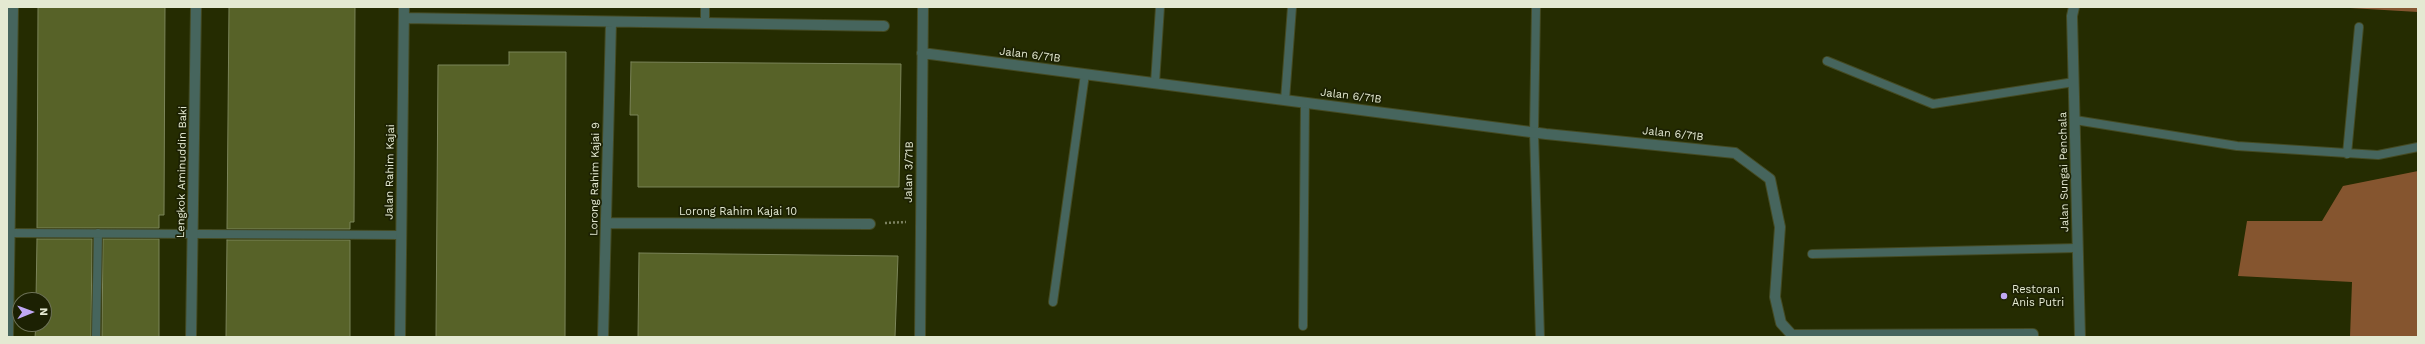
<!DOCTYPE html>
<html>
<head>
<meta charset="utf-8">
<style>
	body { margin:0 }
	#map { position:relative; width:2425px; height:344px; overflow:hidden; background:#252c01; font-family:"Work Sans",sans-serif }
	canvas { display:block }
	.frame { position:absolute; inset:0; border:8px solid #e4e9d2; pointer-events:none }
	.north { position:absolute; left:12px; top:292px; width:40px; height:40px; box-sizing:border-box; background:#1c2103; border:1px solid #6c7156; border-radius:50%; rotate:89deg; font-size:11px; font-weight:700; line-height:16px; text-align:center; color:#e4e9d2 }
	.north::after { content:''; display:block; margin:auto; width:14px; height:18px; background:#c0a8f4; clip-path:polygon(50% 0,100% 100%,50% 72%,0 100%) }
</style>
</head>
<body>
<div id="map">
<canvas width="2425" height="344"></canvas>
<div class="frame"></div>
<div class="north">N</div>
</div>
<script>
const context = document.querySelector('canvas').getContext('2d');
context.lineJoin = 'round';
function fill(path, color) { context.fillStyle = color; context.fill(path, 'evenodd'); }
const shape = rows => new Path2D(rows.map(r => 'M' + r).join(''));
function trace(path, color, width, dash) { context.strokeStyle = color; context.lineWidth = width; context.lineCap = dash ? 'butt' : 'round'; context.setLineDash(dash || []); context.stroke(path); }
function drawText(font, color, halo, rows, align = 'center') {
  context.font = font + ' "Work Sans",sans-serif'; context.lineWidth = 3.5; context.setLineDash([]); context.textBaseline = 'middle'; context.strokeStyle = halo; context.fillStyle = color; for (const [text, x, y, turn = 0] of rows) {
    context.save(); context.translate(x, y); context.rotate((+turn || 0) * Math.PI / 180); context.textAlign = isNaN(turn) ? turn : align; if (halo) context.strokeText(text, 0, 0); context.fillText(text, 0, 0); context.restore();
  }
}
const forest = shape([
	[2333,7,2418,7,2418,12],
	[2418,171,2418,337,2350,337,2352,282,2238,276,2247,221,2322,221,2343,186]
]);
const building = shape([
	[38,7,165,7,164,215,159,215,159,228,37,228,38,7],
	[229,7,355,7,354,222,350,222,350,229,227,229,229,7],
	[509,52,566,52,565,337,436,337,438,65,509,65,509,52],
	[631,62,901,64,899,187,638,187,638,115,630,115,631,62],
	[37,239,92,239,91,337,35,337,36,324,44,324,44,300,36,300,37,239],
	[103,239,159,239,159,337,102,337,103,239],
	[227,240,350,240,350,337,226,337,227,240],
	[639,253,898,256,895,337,638,337,639,253]
]);
const path = shape([
	[885,223,906,222]
]);
const service = shape([
	[1536,7,1534,132,1540,337],
	[705,23,705,7],
	[1827,61,1933,104,2074,82],
	[1155,83,1160,7],
	[1285,100,1292,7],
	[2075,120,2237,146,2378,155,2418,147],
	[2347,154,2359,27],
	[10,233,401,235],
	[1812,254,2077,248],
	[1053,302,1085,74],
	[1303,326,1305,102],
	[96,337,98,233]
]);
const minor = shape([
	[404,18,884,26],
	[922,53,1546,134,1735,153,1770,179,1780,227,1775,297,1781,323,1792,335,2033,334,2033,337],
	[606,223,870,224],
	[8,337,13,7],
	[191,337,196,7],
	[400,337,404,7],
	[603,337,611,22],
	[920,337,923,7]
]);
const tertiary = shape([
	[2074,7,2072,16,2080,337]
]);
const markers = [
	[2004,296,4,"#c0a8f4"]
];
const streetNames = [
	["Jalan 6/71B",1030,55,7],
	["Jalan 6/71B",1351,96,7],
	["Jalan 6/71B",1673,134,6],
	["Lengkok Aminuddin Baki",182,172,-89],
	["Jalan Rahim Kajai",390,172,-89],
	["Jalan 3/71B",909,172,-89],
	["Jalan Sungai Penchala",2064,172,-91],
	["Lorong Rahim Kajai 9",595,179,-89],
	["Lorong Rahim Kajai 10",738,212]
];
const poiNames = [
	["Restoran",2012,290],
	["Anis Putri",2012,303]
];
fill(forest, '#85552f');
fill(building, '#576228');
trace(building, '#7b8459', 1);
trace(service, '#444a22', 10);
trace(minor, '#444a22', 12);
trace(tertiary, '#444a22', 12);
trace(path, '#7d8362', 2.5, [2, 2]);
trace(service, '#46655d', 8);
trace(minor, '#46655d', 10);
trace(tertiary, '#46655d', 10);
for (const [x, y, r, color] of markers) { const dot = new Path2D(); dot.arc(x, y, r, 0, 2 * Math.PI); context.fillStyle = color; context.fill(dot); trace(dot, '#1c2103', 1.5); }
drawText('11px', '#e4e9d2', '#1c2103', streetNames);
drawText('11px', '#e4e9d2', '#1c2103', poiNames, 'left');
</script>
</body>
</html>
